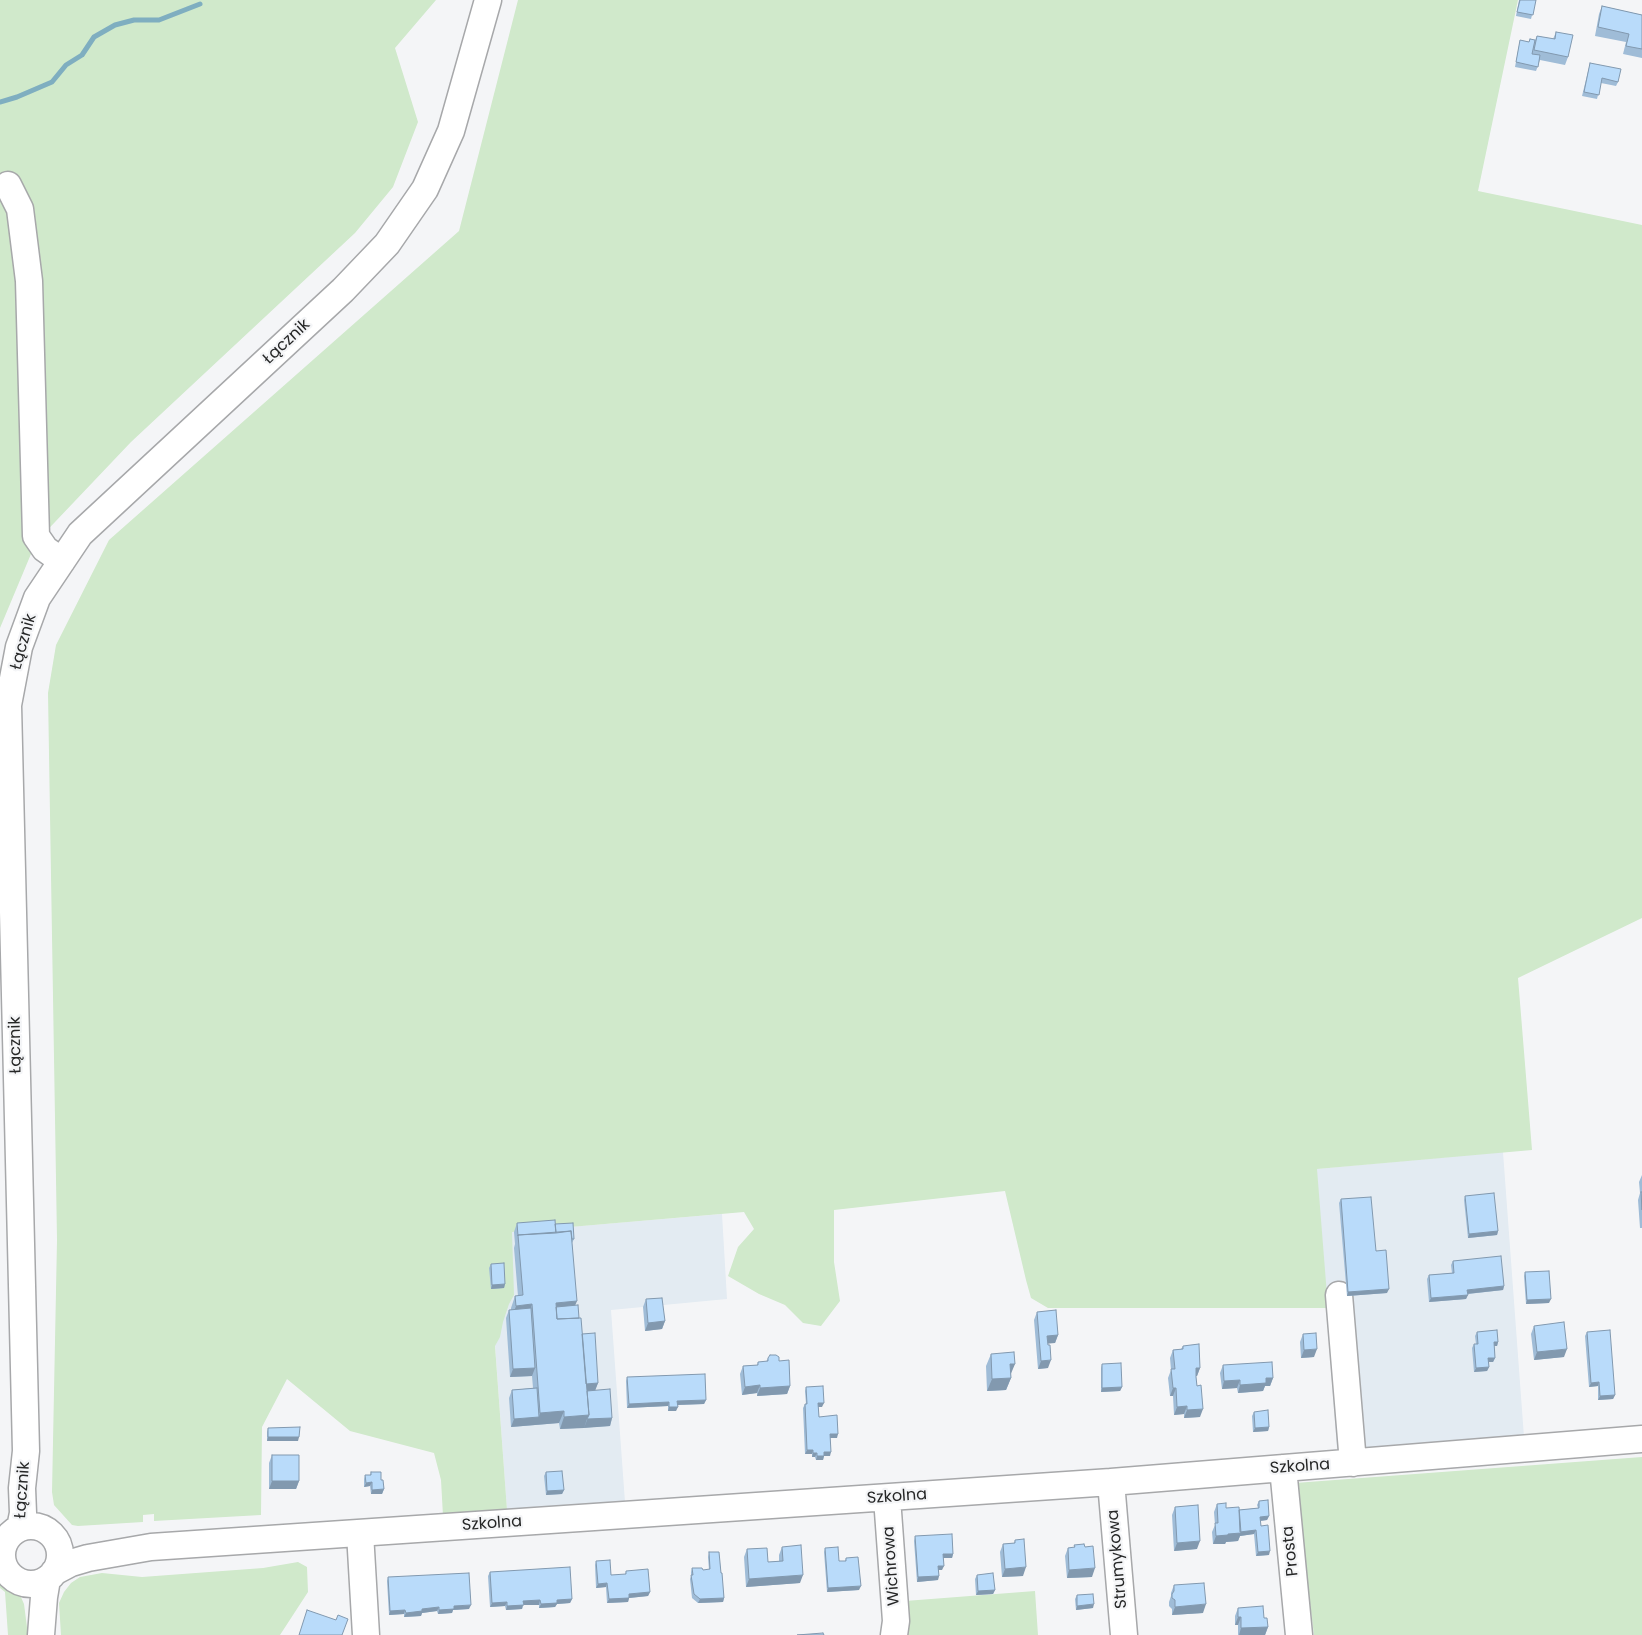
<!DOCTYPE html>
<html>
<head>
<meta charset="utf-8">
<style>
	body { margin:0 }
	canvas { display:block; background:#f4f5f7 }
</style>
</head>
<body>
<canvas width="1642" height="1635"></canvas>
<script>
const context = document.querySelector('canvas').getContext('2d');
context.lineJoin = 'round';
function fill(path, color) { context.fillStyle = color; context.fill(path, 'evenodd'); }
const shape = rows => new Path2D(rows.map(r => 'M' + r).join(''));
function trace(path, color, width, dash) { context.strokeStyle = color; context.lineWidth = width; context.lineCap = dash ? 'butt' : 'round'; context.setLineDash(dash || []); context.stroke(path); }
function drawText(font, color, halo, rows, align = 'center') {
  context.font = font + ' Poppins,sans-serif'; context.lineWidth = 4.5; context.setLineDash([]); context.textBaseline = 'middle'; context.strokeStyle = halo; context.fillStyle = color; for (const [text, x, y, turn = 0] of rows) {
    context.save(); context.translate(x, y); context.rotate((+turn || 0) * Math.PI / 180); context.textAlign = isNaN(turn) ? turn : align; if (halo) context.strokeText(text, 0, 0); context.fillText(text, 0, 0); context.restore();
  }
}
const built = shape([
	[1503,1152,1524,1437,1337,1450,1316,1169],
	[722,1214,727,1299,611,1310,625,1502,507,1510,487,1234]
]);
const green = shape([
	[0,0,436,0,395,48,418,122,393,187,355,233,131,442,36,542,0,628],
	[518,0,1518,0,1478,191,1642,225,1642,918,1518,978,1532,1150,1317,1169,1328,1308,1048,1308,1031,1298,1026,1280,1005,1191,834,1210,834,1262,840,1301,821,1326,803,1323,785,1305,759,1294,728,1276,738,1247,754,1229,744,1212,512,1232,514,1295,509,1304,503,1322,500,1337,495,1346,507,1510,443,1516,441,1480,434,1453,350,1431,287,1379,262,1427,261,1515,154,1521,154,1514,143,1515,143,1522,78,1526,72,1525,54,1505,52,1492,57,1240,48,693,56,645,109,540,459,231],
	[1642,1457,1642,1635,1314,1635,1295,1483],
	[298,1562,307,1567,308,1592,280,1635,61,1635,59,1603,64,1592,71,1583,80,1577,102,1573,142,1577,263,1568],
	[0,1578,20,1595,24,1604,28,1635,8,1635,5,1592,0,1588],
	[1035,1591,1038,1635,900,1635,905,1601]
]);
const stream = shape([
	[0,102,17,97,52,82,66,65,82,55,94,37,115,25,134,20,159,20,200,4]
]);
const minor = shape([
	[8,185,20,209,29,281,36,536,45,549,62,561],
	[1339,1295,1353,1463],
	[1283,1468,1299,1635],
	[1111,1482,1124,1635],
	[887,1498,896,1621,894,1635],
	'2 1555a29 29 0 1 1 58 0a29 29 0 1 1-58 0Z',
	[20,1528,23,1513,22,1488,26,1451,8,705,19,647,37,598,80,534,343,290,387,244,425,189,451,131,488,0],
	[360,1533,366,1635],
	[54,1572,71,1563,88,1558,151,1547,1111,1482,1642,1439],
	[41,1635,44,1597,47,1579]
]);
const wall = shape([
	[1519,0,1536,0,1531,19,1516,16],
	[1602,6,1642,15,1642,58,1623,54,1626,42,1595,36,1599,14],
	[1556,32,1568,57,1565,65,1540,60,1536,71,1515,67,1520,40,1529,42,1530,39,1535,40,1537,36,1553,39],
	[1590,63,1618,82,1616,86,1601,83,1597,99,1582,96],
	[1642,1175,1642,1228,1640,1228,1638,1200,1640,1193,1639,1182],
	[1465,1196,1498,1231,1497,1235,1468,1238,1464,1200],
	[1341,1199,1376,1251,1387,1293,1347,1296,1339,1203],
	[517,1223,555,1224,574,1239,572,1243,575,1305,579,1318,582,1334,598,1383,595,1390,612,1418,610,1426,560,1429,559,1423,511,1427,509,1398,512,1390,533,1388,532,1376,510,1377,506,1318,509,1310,511,1310,511,1308,515,1296,518,1296,514,1248,515,1244,514,1232],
	[1453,1261,1504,1286,1503,1290,1468,1294,1466,1299,1429,1302,1427,1279,1429,1275,1452,1273,1451,1265],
	[491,1264,505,1284,504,1288,491,1289,489,1268],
	[1525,1272,1549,1303,1526,1304,1524,1276],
	[646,1299,665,1321,662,1329,645,1331,643,1307],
	[1037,1312,1058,1335,1055,1343,1048,1343,1048,1368,1038,1369,1034,1320],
	[1534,1326,1564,1357,1534,1360,1531,1334],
	[1477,1332,1498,1342,1497,1346,1494,1346,1495,1358,1493,1362,1488,1362,1489,1367,1487,1371,1474,1372,1472,1348,1474,1344,1476,1344,1475,1336],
	[1587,1332,1615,1395,1613,1399,1598,1400,1598,1386,1589,1387,1585,1336],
	[1303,1334,1314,1357,1301,1358,1300,1342],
	[1183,1346,1200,1368,1197,1376,1196,1376,1200,1417,1184,1418,1184,1414,1174,1415,1173,1396,1170,1396,1168,1378,1171,1370,1170,1358,1173,1350,1181,1349],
	[991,1354,1011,1375,1011,1378,1006,1390,987,1391,986,1366],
	[768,1358,779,1361,790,1386,787,1394,757,1396,757,1393,742,1395,740,1374,743,1366,757,1365,758,1362,766,1362],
	[1102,1364,1122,1387,1120,1391,1101,1392,1101,1368],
	[1223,1365,1273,1378,1270,1386,1265,1386,1263,1391,1238,1393,1237,1388,1222,1389,1220,1373],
	[627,1377,706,1400,704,1404,677,1405,676,1411,668,1411,668,1406,627,1408,626,1381],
	[806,1387,822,1407,818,1407,819,1417,837,1438,830,1438,830,1456,824,1456,823,1460,816,1460,815,1457,812,1457,812,1454,805,1454,803,1408,805,1404,806,1404,805,1391],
	[1254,1412,1269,1427,1268,1431,1253,1432,1252,1416],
	[268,1428,298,1441,267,1441,267,1432],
	[272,1455,299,1481,296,1489,269,1489,269,1463],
	[371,1472,381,1480,384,1489,382,1494,371,1494,370,1486,364,1487,364,1479,365,1475,370,1475],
	[546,1472,564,1490,562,1494,546,1495,544,1476],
	[1259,1501,1269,1516,1267,1520,1260,1521,1261,1526,1269,1555,1256,1556,1254,1534,1240,1536,1238,1541,1226,1542,1225,1544,1213,1544,1212,1532,1215,1525,1214,1512,1217,1504,1226,1508,1239,1510,1258,1508,1257,1505],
	[1175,1507,1197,1549,1174,1551,1172,1515],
	[915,1536,953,1554,952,1558,943,1558,942,1570,939,1570,938,1580,917,1582,914,1541],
	[1015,1540,1023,1576,1002,1577,1000,1552,1003,1544,1014,1543],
	[1074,1545,1092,1577,1067,1578,1065,1556,1068,1548,1074,1547],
	[782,1547,800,1583,746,1587,744,1557,747,1549,768,1562,779,1561,779,1555],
	[825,1548,839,1561,845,1561,846,1558,859,1590,827,1592,824,1552],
	[709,1552,721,1573,724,1598,723,1602,698,1603,692,1598,690,1579,691,1576,691,1572,692,1568,703,1570,709,1570,708,1557],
	[596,1561,611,1575,625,1575,626,1571,650,1592,648,1596,629,1598,628,1602,607,1603,606,1587,596,1588,595,1565],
	[490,1572,572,1599,570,1603,557,1604,555,1607,539,1608,539,1605,523,1605,522,1609,506,1610,505,1606,490,1607,488,1576],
	[977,1575,995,1590,993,1594,976,1595,975,1579],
	[388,1577,469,1609,453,1610,452,1613,438,1614,437,1611,422,1613,421,1616,404,1617,404,1614,389,1615,387,1581],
	[1174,1585,1203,1613,1172,1615,1172,1609,1169,1606,1169,1602,1171,1596,1171,1593],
	[1077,1595,1093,1608,1076,1610,1075,1599],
	[1238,1608,1268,1627,1265,1635,1238,1635,1238,1625,1235,1625,1235,1616]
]);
const shadedWall = shape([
	[1498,1231,1497,1235,1468,1238,1469,1234],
	[505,1284,504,1288,491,1289,492,1285],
	[1504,1286,1503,1290,1466,1294,1467,1290],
	[1389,1289,1387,1293,1347,1296,1348,1292],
	[1468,1295,1466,1299,1429,1302,1431,1298],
	[1551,1299,1549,1303,1526,1304,1527,1300],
	[577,1301,572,1313,555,1315,556,1303],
	[532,1304,528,1317,512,1318,516,1306],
	[665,1321,662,1329,645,1331,648,1323],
	[1058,1335,1055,1343,1044,1344,1047,1336],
	[1494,1342,1498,1342,1497,1346,1493,1346],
	[1317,1349,1314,1357,1301,1358,1304,1350],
	[1567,1349,1564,1357,1534,1360,1537,1352],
	[1488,1358,1495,1358,1493,1362,1487,1362],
	[1051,1360,1048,1368,1038,1369,1041,1361],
	[1010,1364,1015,1364,1010,1376],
	[1489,1367,1487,1371,1474,1372,1476,1368],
	[535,1368,532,1376,510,1377,513,1369],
	[1196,1368,1200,1368,1197,1376,1193,1376],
	[1011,1378,1006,1390,987,1391,992,1379],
	[1266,1378,1273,1378,1270,1386,1265,1386,1263,1391,1238,1393,1240,1385],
	[1240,1380,1237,1388,1222,1389,1224,1381],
	[1599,1382,1598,1386,1589,1387,1591,1383],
	[598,1383,595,1391,581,1392,584,1384],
	[760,1385,757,1393,742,1395,745,1387],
	[790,1386,787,1394,757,1396,760,1388],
	[1122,1387,1120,1391,1101,1392,1102,1388],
	[1173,1388,1176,1388,1173,1396,1170,1396],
	[1615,1395,1613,1399,1598,1400,1600,1396],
	[706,1400,704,1404,676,1405,677,1401],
	[669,1402,668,1406,627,1408,629,1404],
	[818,1403,824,1403,822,1407,817,1407],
	[1187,1406,1184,1414,1174,1415,1177,1407],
	[669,1407,678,1407,676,1411,668,1411],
	[1203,1409,1200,1417,1184,1418,1187,1410],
	[564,1411,559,1423,511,1427,514,1419,539,1417,540,1413],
	[589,1415,584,1428,560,1429,564,1417],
	[612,1418,610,1426,584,1428,587,1419],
	[1269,1427,1268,1431,1253,1432,1255,1428],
	[830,1434,838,1434,837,1438,829,1438],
	[268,1437,299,1437,298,1441,267,1441],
	[807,1450,813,1450,812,1454,805,1454],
	[824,1452,831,1452,830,1456,824,1456,823,1460,816,1460,817,1456],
	[813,1453,817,1453,815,1457,812,1457],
	[272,1481,299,1481,296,1489,269,1489],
	[372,1482,370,1486,364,1487,366,1483],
	[384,1489,382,1494,371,1494,372,1490],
	[564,1490,562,1494,546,1495,547,1491],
	[1269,1516,1267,1520,1259,1521,1260,1517],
	[1256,1530,1254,1534,1240,1536,1238,1541,1226,1542,1225,1544,1213,1544,1216,1536,1239,1532],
	[1200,1541,1197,1549,1174,1551,1177,1543],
	[1270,1551,1269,1555,1256,1556,1258,1552],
	[943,1554,953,1554,952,1558,941,1558],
	[938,1566,944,1566,942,1570,937,1570],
	[1026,1567,1023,1576,1002,1577,1005,1569],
	[1095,1568,1092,1577,1067,1578,1069,1570],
	[803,1575,800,1583,746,1587,749,1579],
	[939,1576,938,1580,917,1582,918,1577],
	[607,1583,606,1587,596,1588,598,1584],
	[861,1586,859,1590,827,1592,828,1588],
	[995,1590,993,1594,976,1595,978,1591],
	[650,1592,648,1596,629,1598,628,1602,607,1603,609,1599,629,1594],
	[724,1598,723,1602,698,1603,700,1599],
	[572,1599,570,1603,557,1604,555,1607,539,1608,541,1604,557,1600],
	[540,1600,539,1605,523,1605,522,1609,506,1610,507,1606,523,1601],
	[507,1602,505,1606,490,1607,492,1603],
	[1094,1604,1093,1608,1076,1610,1077,1606],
	[1206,1604,1203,1613,1172,1615,1175,1607],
	[471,1605,469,1609,453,1610,452,1613,438,1614,439,1610,454,1606],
	[439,1607,437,1611,422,1613,421,1616,404,1617,406,1613,422,1609],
	[405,1610,404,1614,389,1615,390,1611],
	[1238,1617,1241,1617,1238,1625,1235,1625],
	[1268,1627,1265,1635,1239,1635,1241,1628]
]);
const building = shape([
	[1520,0,1536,0,1533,15,1517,12,1520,0],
	[1602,6,1642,15,1642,49,1626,46,1629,34,1598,27,1602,6],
	[1556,32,1573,35,1568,57,1534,50,1537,36,1555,39,1556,32],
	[1530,39,1535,40,1532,54,1540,55,1538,67,1516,62,1520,40,1529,42,1530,39],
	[1590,63,1621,69,1618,82,1602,78,1599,95,1584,92,1590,63],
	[1641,1192,1642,1192,1642,1210,1641,1192],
	[1494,1193,1498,1231,1469,1234,1465,1196,1494,1193],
	[1371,1197,1376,1251,1386,1250,1389,1289,1348,1292,1341,1199,1371,1197],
	[555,1220,556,1233,518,1235,518,1236,517,1223,555,1220],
	[573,1223,574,1239,572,1239,571,1231,556,1233,555,1224,573,1223],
	[571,1231,577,1301,556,1303,557,1319,581,1318,589,1415,564,1417,564,1411,540,1413,532,1304,516,1306,515,1296,523,1295,518,1235,571,1231],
	[1501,1256,1504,1286,1467,1290,1468,1295,1431,1298,1429,1275,1454,1273,1453,1261,1501,1256],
	[504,1263,505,1284,492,1285,491,1264,504,1263],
	[1549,1271,1551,1299,1527,1300,1525,1272,1549,1271],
	[662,1298,665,1321,648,1323,646,1299,662,1298],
	[578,1305,579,1318,557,1319,556,1307,578,1305],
	[531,1308,535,1368,513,1369,509,1310,531,1308],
	[1056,1310,1058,1335,1047,1336,1048,1345,1050,1345,1051,1360,1041,1361,1037,1312,1056,1310],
	[1564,1322,1567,1349,1537,1352,1534,1326,1564,1322],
	[1497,1330,1498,1342,1494,1342,1495,1358,1488,1358,1489,1367,1476,1368,1474,1344,1478,1344,1477,1332,1497,1330],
	[1610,1330,1615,1395,1600,1396,1599,1382,1591,1383,1587,1332,1610,1330],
	[595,1333,598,1383,586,1384,582,1334,595,1333],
	[1316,1333,1317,1349,1304,1350,1303,1334,1316,1333],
	[1199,1344,1200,1368,1196,1368,1196,1377,1197,1386,1201,1385,1203,1409,1187,1410,1187,1406,1177,1407,1176,1388,1173,1388,1171,1369,1175,1369,1173,1350,1183,1349,1183,1346,1199,1344],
	[1014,1352,1015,1364,1010,1364,1011,1378,992,1379,991,1354,1014,1352],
	[770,1355,776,1355,779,1357,779,1361,789,1360,790,1386,760,1388,760,1385,745,1387,743,1366,758,1365,758,1362,768,1361,768,1358,770,1355],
	[1272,1362,1273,1378,1266,1378,1266,1383,1240,1385,1240,1380,1224,1381,1223,1365,1272,1362],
	[1121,1363,1122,1387,1102,1388,1102,1364,1121,1363],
	[705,1374,706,1400,677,1401,678,1407,669,1407,669,1402,629,1404,627,1377,705,1374],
	[823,1386,824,1403,818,1403,819,1417,837,1415,838,1434,830,1434,831,1452,824,1452,824,1456,817,1456,817,1453,813,1453,813,1450,807,1450,805,1404,807,1404,806,1387,823,1386],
	[537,1388,539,1417,514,1419,512,1390,537,1388],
	[610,1389,612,1418,587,1419,589,1415,587,1391,610,1389],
	[1268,1410,1269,1427,1255,1428,1254,1412,1268,1410],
	[300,1427,299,1437,268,1437,268,1428,300,1427],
	[272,1455,299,1455,299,1481,272,1481,272,1455],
	[562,1471,564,1490,547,1491,546,1472,562,1471],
	[371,1472,381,1472,381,1480,383,1480,384,1489,372,1490,372,1482,366,1483,365,1475,371,1475,371,1472],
	[1268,1500,1269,1516,1260,1517,1261,1526,1268,1525,1270,1551,1258,1552,1256,1530,1240,1532,1239,1510,1259,1508,1259,1501,1268,1500],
	[1226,1503,1226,1508,1239,1507,1241,1533,1228,1534,1228,1535,1216,1536,1215,1523,1218,1523,1217,1504,1226,1503],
	[1198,1505,1200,1541,1177,1543,1175,1507,1198,1505],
	[952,1534,953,1554,943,1554,944,1566,938,1566,939,1576,918,1577,915,1536,952,1534],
	[1024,1539,1026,1567,1005,1569,1003,1544,1015,1543,1015,1540,1024,1539],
	[1084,1544,1085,1547,1093,1546,1095,1568,1069,1570,1068,1548,1075,1547,1074,1545,1084,1544],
	[801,1545,803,1575,749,1579,747,1549,767,1548,768,1562,783,1561,782,1547,801,1545],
	[838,1547,839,1561,846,1561,846,1558,858,1557,861,1586,828,1588,825,1548,838,1547],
	[709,1552,719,1552,721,1573,722,1573,724,1598,700,1599,694,1594,691,1575,693,1575,692,1568,702,1568,703,1570,710,1569,709,1552],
	[610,1560,611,1575,626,1574,626,1571,648,1569,650,1592,629,1594,629,1598,609,1599,607,1583,598,1584,596,1561,610,1560],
	[570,1567,572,1599,557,1600,557,1603,541,1604,540,1600,523,1601,524,1605,507,1606,507,1602,492,1603,490,1572,570,1567],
	[469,1573,471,1605,454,1606,454,1609,439,1610,439,1607,422,1609,422,1611,406,1613,405,1610,390,1611,388,1577,469,1573],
	[993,1573,995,1590,978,1591,977,1575,993,1573],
	[1204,1583,1206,1604,1175,1607,1175,1600,1172,1598,1172,1594,1174,1591,1174,1585,1204,1583],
	[1093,1594,1094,1604,1077,1606,1077,1595,1093,1594],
	[1263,1606,1264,1618,1267,1618,1268,1627,1241,1628,1241,1617,1238,1617,1238,1608,1263,1606],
	[307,1610,336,1620,338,1615,348,1619,342,1635,299,1635,307,1610],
	[823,1633,824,1635,797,1635,823,1633]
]);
const streetNames = [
	["Łącznik",287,342,-43],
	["Łącznik",24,642,-74],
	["Łącznik",16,1045,-91],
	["Szkolna",1300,1467,-4],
	["Łącznik",23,1490,-86],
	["Szkolna",897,1497,-4],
	["Szkolna",492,1524,-4],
	["Prosta",1291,1551,-96],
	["Strumykowa",1118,1559,-95],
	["Wichrowa",892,1566,-94]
];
fill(built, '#e3ebf2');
fill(green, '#d0e9cb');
trace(stream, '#7faec0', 5);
trace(minor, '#a7a8aa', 29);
trace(minor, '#fff', 26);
fill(wall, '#9fbcd7');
fill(shadedWall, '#8299af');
fill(building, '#b9dbfa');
trace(building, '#8299af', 1);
drawText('16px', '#262727', '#f4f5f7', streetNames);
</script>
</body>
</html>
